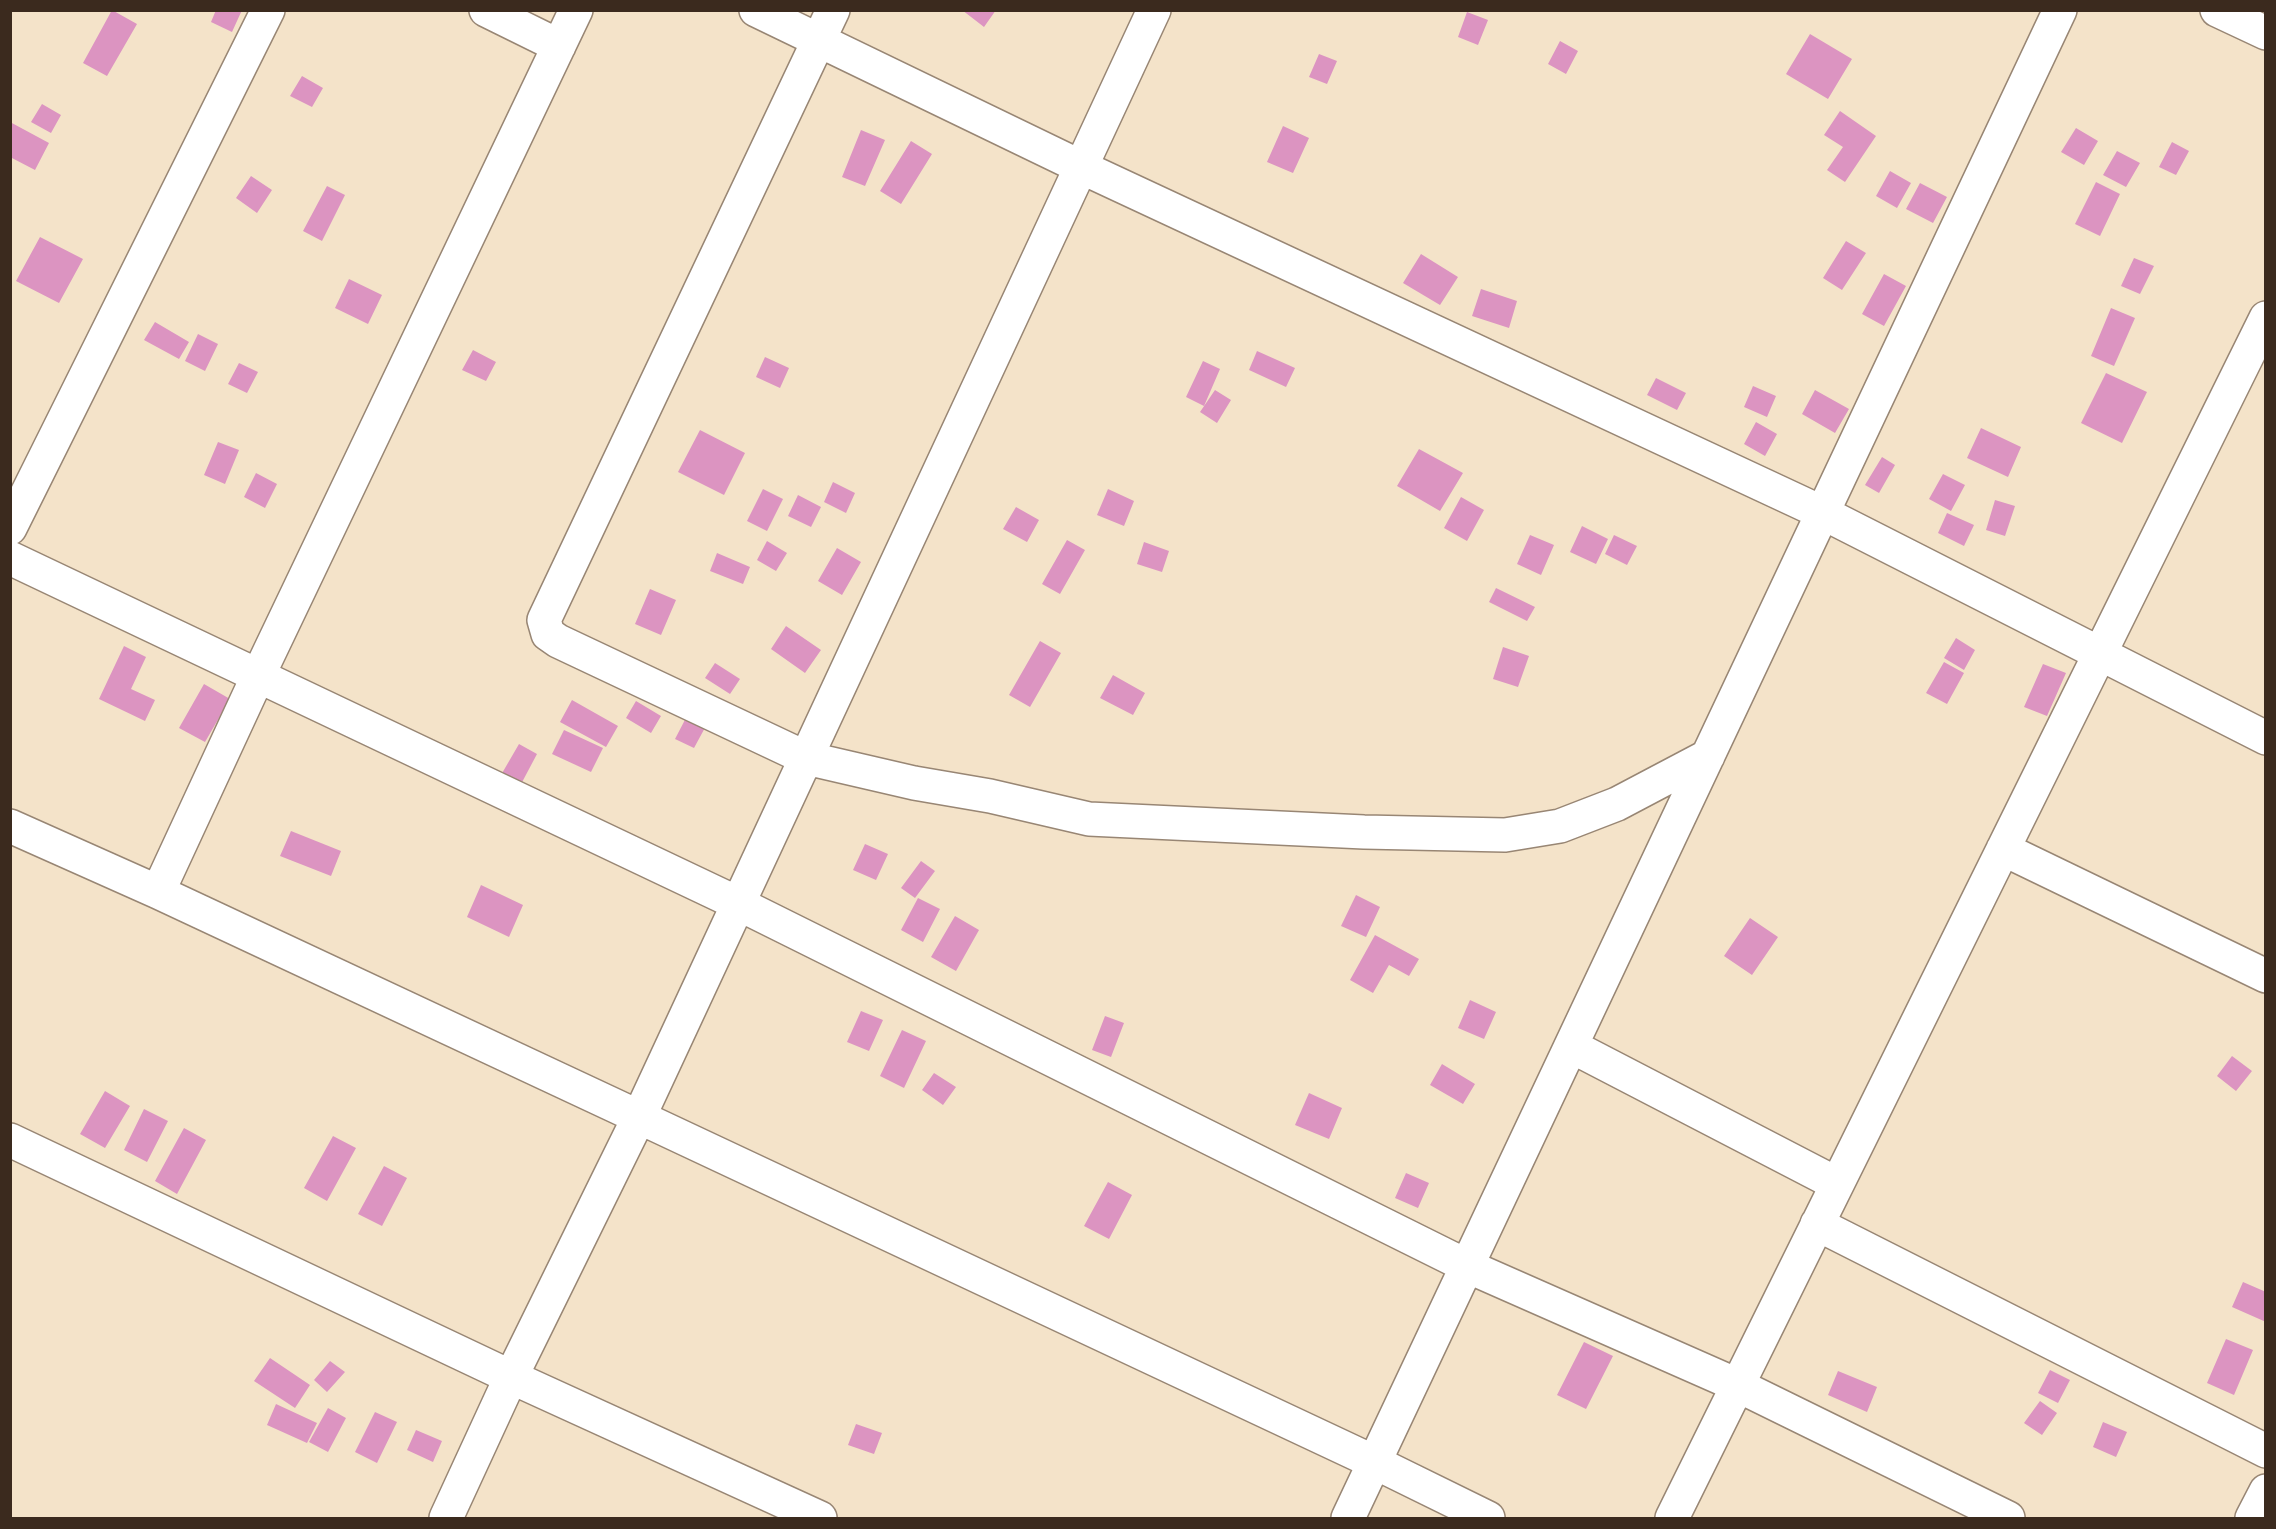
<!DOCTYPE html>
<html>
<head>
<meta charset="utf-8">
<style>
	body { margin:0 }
	#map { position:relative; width:2276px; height:1529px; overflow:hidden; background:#f4e3c9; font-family:Sriracha,sans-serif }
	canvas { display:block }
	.frame { position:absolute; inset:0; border:12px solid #3b2a1e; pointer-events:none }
</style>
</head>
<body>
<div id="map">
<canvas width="2276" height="1529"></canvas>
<div class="frame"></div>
</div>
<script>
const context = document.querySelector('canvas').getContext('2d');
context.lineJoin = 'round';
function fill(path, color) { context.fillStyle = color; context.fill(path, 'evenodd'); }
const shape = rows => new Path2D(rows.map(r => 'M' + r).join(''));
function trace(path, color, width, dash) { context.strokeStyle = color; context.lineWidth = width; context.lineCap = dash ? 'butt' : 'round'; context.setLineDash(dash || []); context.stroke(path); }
const building = shape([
	[112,10,137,24,107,76,83,63],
	[216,10,242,10,232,32,211,22],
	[962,10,996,10,984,27],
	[1467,12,1488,20,1478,45,1458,37],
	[1810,34,1852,59,1828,99,1786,74],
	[1560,41,1578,51,1566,74,1548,64],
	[1319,54,1337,61,1327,84,1309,77],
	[302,76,323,88,312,107,290,96],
	[42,104,61,115,51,133,31,122],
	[1840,111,1876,136,1845,182,1827,170,1843,147,1824,135],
	[10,122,49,143,35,170,10,157],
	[1283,126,1309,138,1293,173,1267,162],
	[2076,128,2098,141,2084,165,2061,152],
	[861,130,885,140,865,186,842,177],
	[911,141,932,154,901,204,880,191],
	[2172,142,2189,151,2176,175,2159,167],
	[2117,151,2140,163,2126,187,2103,175],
	[1890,171,1911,183,1897,208,1876,196],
	[251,176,272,190,257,213,236,198],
	[2096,182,2120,194,2100,236,2075,224],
	[1920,183,1947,197,1933,223,1906,209],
	[327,186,345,195,322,241,303,231],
	[40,237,83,259,59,303,16,281],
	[1846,241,1866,253,1842,290,1823,278],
	[1421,254,1458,277,1440,305,1403,283],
	[2134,258,2154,266,2140,294,2121,286],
	[1884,274,1906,286,1884,326,1862,314],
	[349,279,382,295,368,324,335,308],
	[1481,289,1517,301,1509,328,1472,316],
	[2111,308,2135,318,2114,366,2091,356],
	[155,322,189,342,179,359,144,340],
	[198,334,218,344,205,371,185,361],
	[473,350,496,362,486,381,462,370],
	[1257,351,1295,368,1286,387,1249,370],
	[765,357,789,368,780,388,756,377],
	[1203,361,1220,369,1204,406,1186,397],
	[239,363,258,372,247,393,228,384],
	[2106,373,2147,392,2122,443,2081,423],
	[1656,378,1686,393,1677,410,1647,395],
	[1753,386,1776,396,1767,417,1744,407],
	[1215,390,1231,400,1217,423,1200,412],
	[1815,390,1849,409,1835,433,1802,414],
	[1756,422,1777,434,1765,456,1744,444],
	[1981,428,2021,447,2008,477,1967,458],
	[700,430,745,453,724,495,678,472],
	[218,442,239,450,225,484,204,475],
	[1419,449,1463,473,1440,511,1397,486],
	[1882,457,1895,465,1879,493,1865,485],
	[256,473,277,484,265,508,244,497],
	[1943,474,1965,485,1951,511,1929,499],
	[833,482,855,493,846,513,824,502],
	[763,489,783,499,767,531,747,521],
	[1108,489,1134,501,1124,526,1097,515],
	[798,495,821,507,811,527,788,516],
	[1461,497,1484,510,1467,541,1444,528],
	[1995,500,2015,506,2005,536,1986,530],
	[1016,507,1039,520,1027,542,1003,529],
	[1947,513,1974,525,1964,546,1938,533],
	[1582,526,1608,539,1596,564,1570,552],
	[1530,535,1554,545,1541,575,1517,564],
	[1614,535,1637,546,1627,565,1605,554],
	[1067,540,1085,550,1060,594,1042,584],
	[767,541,787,553,776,571,757,560],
	[1144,542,1169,551,1162,572,1137,564],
	[837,548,861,562,842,595,818,581],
	[717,553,750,567,743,584,710,571],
	[1496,588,1535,607,1527,621,1489,602],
	[650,589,676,600,661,635,635,624],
	[786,626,821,650,805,673,771,649],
	[1956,638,1975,650,1964,670,1944,658],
	[1040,641,1061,653,1030,707,1009,695],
	[124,646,146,657,131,689,155,700,145,721,99,699],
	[1503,647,1529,656,1518,687,1493,679],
	[1944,662,1964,673,1947,704,1926,693],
	[715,663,740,679,730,694,705,678],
	[2043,664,2066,673,2047,716,2024,707],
	[1113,675,1145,693,1133,715,1100,698],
	[204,684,230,699,205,742,179,728],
	[572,700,618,726,606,747,560,722],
	[636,701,661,716,651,733,626,718],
	[688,714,707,724,694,748,675,739],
	[564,730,603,748,591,772,552,754],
	[519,744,537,754,520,786,501,775],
	[291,831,341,851,331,876,280,856],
	[865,844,888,854,876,880,853,870],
	[921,861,935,871,915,898,901,888],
	[481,885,523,905,509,937,467,917],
	[1356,895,1380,907,1366,937,1341,926],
	[918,898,940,909,923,942,901,930],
	[955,916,979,930,956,971,931,957],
	[1750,918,1778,937,1752,975,1724,956],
	[1375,935,1419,959,1409,976,1389,965,1373,993,1350,980],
	[1470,1000,1496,1012,1484,1039,1458,1028],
	[861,1011,883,1020,869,1051,847,1042],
	[1105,1016,1124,1023,1111,1057,1092,1050],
	[902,1030,926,1041,904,1088,880,1076],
	[2232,1056,2252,1071,2236,1091,2217,1076],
	[1442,1064,1475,1084,1463,1104,1430,1085],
	[934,1073,956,1087,943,1105,922,1090],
	[105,1091,130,1106,105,1148,80,1134],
	[1309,1093,1342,1108,1329,1139,1295,1125],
	[144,1109,168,1121,147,1162,124,1150],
	[184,1128,206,1140,177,1194,155,1181],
	[333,1136,356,1148,327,1201,304,1188],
	[384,1166,407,1178,382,1226,358,1214],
	[1406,1173,1429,1183,1418,1208,1395,1198],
	[1108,1182,1132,1195,1109,1239,1084,1226],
	[2243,1282,2266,1292,2266,1322,2232,1307],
	[2226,1339,2253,1350,2234,1395,2207,1383],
	[1584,1342,1613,1356,1586,1409,1557,1395],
	[270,1358,310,1385,295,1408,254,1381],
	[330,1361,345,1372,327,1392,314,1380],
	[2050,1370,2070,1380,2058,1403,2038,1393],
	[1838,1371,1877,1387,1867,1412,1828,1395],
	[2040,1401,2057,1413,2042,1435,2024,1423],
	[276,1404,317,1423,307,1443,267,1425],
	[328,1408,346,1418,328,1452,309,1442],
	[375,1412,397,1422,377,1463,355,1452],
	[2103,1422,2127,1432,2116,1457,2093,1447],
	[856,1424,882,1433,874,1454,848,1445],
	[416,1430,442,1441,433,1462,407,1450]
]);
const street = shape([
	[486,10,559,46],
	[756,10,1081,167,1823,513,2266,738],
	[833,10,544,620,548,634,558,641,806,758,914,783,990,796,1089,819,1364,832,1505,835,1560,826,1617,804,1708,756],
	[2217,10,2266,33],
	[10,528,268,10],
	[10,558,737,903,1467,1266,1737,1385,2008,1518],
	[10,826,158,892,639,1117,1374,1462,1488,1518],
	[2003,849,2266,976],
	[158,892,258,676,576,10],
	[1571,1046,1837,1184],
	[10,1140,511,1377,820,1518],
	[1817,1224,2266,1451],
	[446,1518,511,1377,639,1117,1154,10],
	[1348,1518,2060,10],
	[1672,1518,2266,318],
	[2252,1518,2266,1491]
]);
fill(building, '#dc94c1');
trace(street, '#988674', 36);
trace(street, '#fff', 33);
</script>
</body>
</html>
